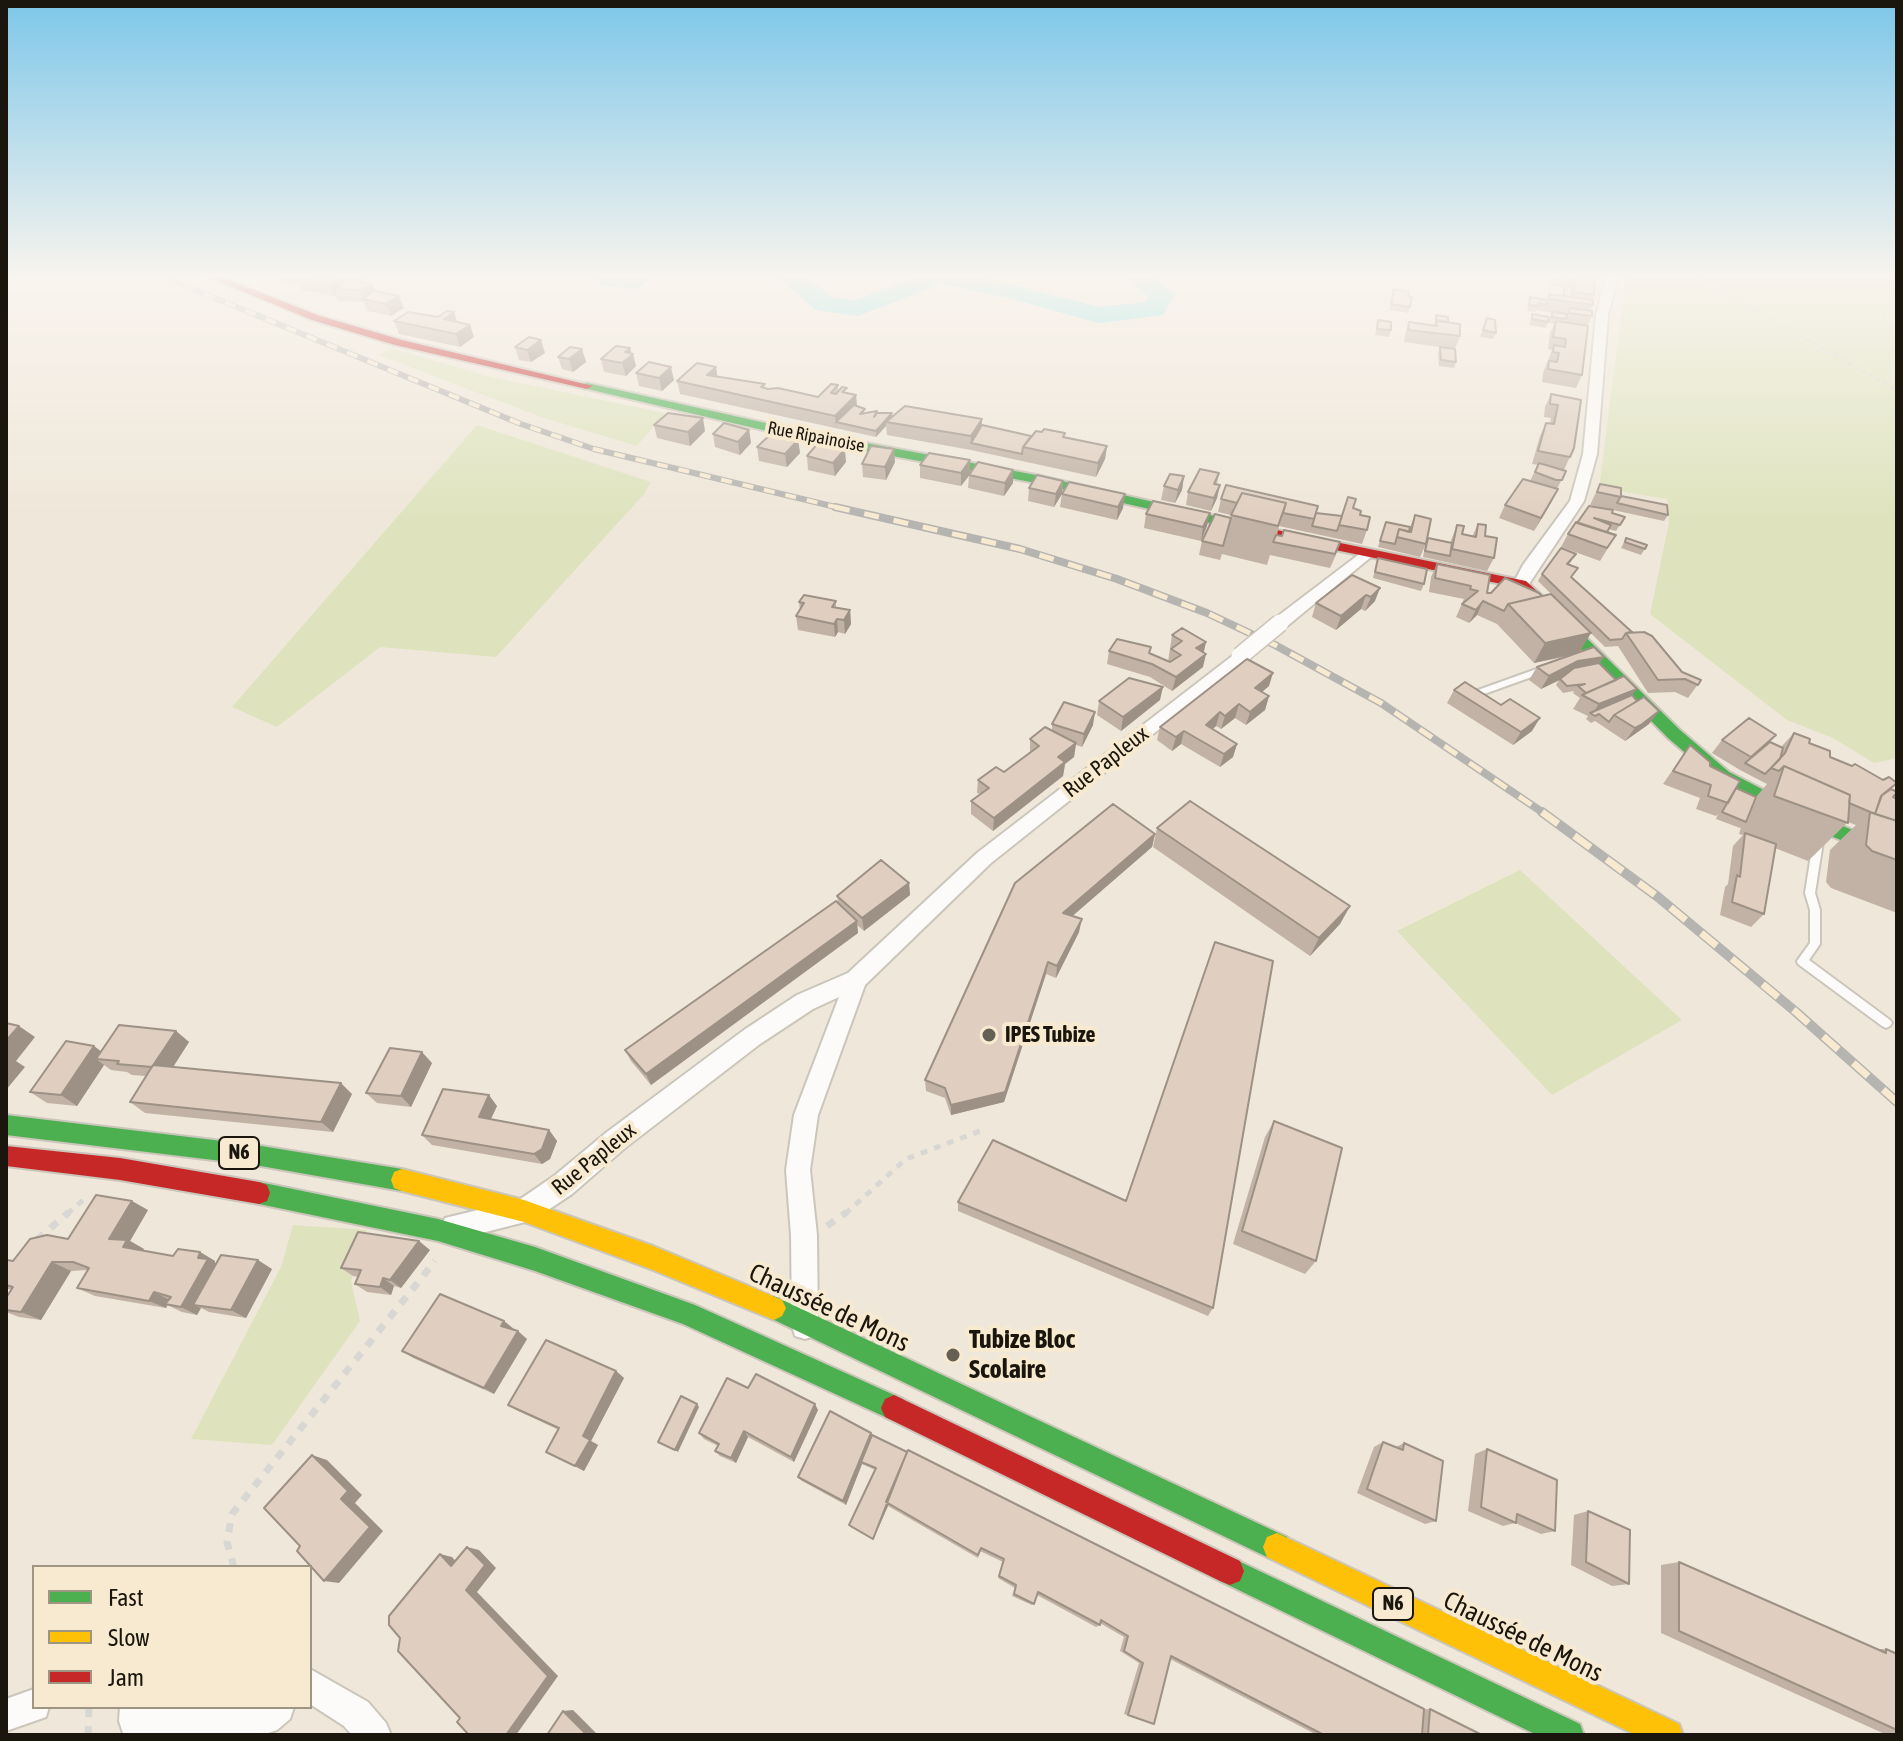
<!DOCTYPE html>
<html>
<head>
<meta charset="utf-8">
<style>
	body { margin:0 }
	#map { position:relative; width:1903px; height:1741px; overflow:hidden; background:#efe7d9; font-family:"Asap Condensed",sans-serif }
	canvas { display:block }
	.frame { position:absolute; inset:0; border:8px solid #1b160d; pointer-events:none }
	.legend { position:absolute; left:32px; top:1565px; width:280px; height:144px; box-sizing:border-box; background:#f7ead1; border:2px solid #9f9583; margin:0; padding:10px 14px; list-style:none; font-size:24px; color:#1b160d }
	.legend li { display:flex; align-items:center; gap:16px; height:40px }
	.legend b { width:40px; border:2px solid #9f9583 }
</style>
</head>
<body>
<div id="map">
<canvas width="1903" height="1741"></canvas>
<div class="frame"></div>
<ul class="legend">
<li><b style="height:10px;background:#4caf50"></b>Fast</li>
<li><b style="height:10px;background:#ffc107"></b>Slow</li>
<li><b style="height:10px;background:#c62828"></b>Jam</li>
</ul>
</div>
<script>
const context = document.querySelector('canvas').getContext('2d');
context.lineJoin = 'round';
function fill(path, color) { context.fillStyle = color; context.fill(path, 'evenodd'); }
const shape = rows => new Path2D(rows.map(r => 'M' + r).join(''));
function trace(path, color, width, dash) { context.strokeStyle = color; context.lineWidth = width; context.lineCap = dash ? 'butt' : 'round'; context.setLineDash(dash || []); context.stroke(path); }
function drawText(font, color, halo, rows, align = 'center') {
  context.font = font + ' "Asap Condensed",sans-serif'; context.lineWidth = 8; context.setLineDash([]); context.textBaseline = 'middle'; context.strokeStyle = halo; context.fillStyle = color; for (const [text, x, y, turn = 0] of rows) {
    context.save(); context.translate(x, y); context.rotate((+turn || 0) * Math.PI / 180); context.textAlign = isNaN(turn) ? turn : align; if (halo) context.strokeText(text, 0, 0); context.fillText(text, 0, 0); context.restore();
  }
}
const green = shape([
	[1626,277,1897,277,1897,758,1874,763,1833,738,1787,720,1650,614,1669,523,1667,499,1599,488],
	[391,348,491,377,665,413,637,446,541,417,379,355],
	[477,425,651,482,644,494,496,657,380,647,277,727,232,707],
	[1520,870,1682,1020,1552,1095,1397,931],
	[293,1225,367,1230,351,1281,360,1321,272,1445,191,1439,281,1267]
]);
const river = shape([
	[594,277,652,277,642,286,633,289,601,285,594,277],
	[778,277,807,277,832,297,856,300,915,277,980,277,1100,307,1145,302,1148,297,1126,277,1155,277,1175,295,1163,315,1099,323,1008,298,942,284,858,316,816,310,778,277]
]);
const pathFar2 = shape([
	[1695,277,1897,390],
	[1897,305,1890,306,1882,318,1897,336]
]);
const pathFar1 = shape([
	[67,1214,87,1197],
	[845,1214,906,1159,980,1131]
]);
const path = shape([
	[827,1226,847,1212],
	[37,1240,69,1212],
	[234,1567,227,1542,232,1514,435,1261],
	[88,1735,89,1707]
]);
const lane = shape([
	[1545,666,1548,667,1548,671,1473,698,1470,699,1466,696,1467,694,1545,666],
	[1818,838,1823,842,1815,893,1820,910,1820,944,1809,960,1890,1020,1892,1023,1890,1026,1886,1028,1882,1026,1798,964,1797,961,1810,943,1810,910,1805,893,1813,842,1818,838]
]);
const street = shape([
	[1606,277,1618,277,1608,315,1597,454,1584,501,1527,587,1515,587,1513,584,1523,565,1570,501,1583,454,1596,315,1606,277],
	[1366,549,1374,554,1371,557,1286,627,1274,627,1274,619,1366,549],
	[1240,650,1246,652,1248,656,1246,660,991,863,865,985,818,1115,810,1170,817,1235,818,1326,815,1336,805,1339,795,1336,792,1326,791,1235,786,1170,794,1115,839,997,813,1009,760,1044,625,1148,572,1194,533,1220,454,1240,445,1236,441,1227,445,1218,519,1200,554,1176,607,1132,744,1030,797,995,848,973,977,853,1240,650],
	[310,1669,368,1702,386,1723,391,1735,352,1735,344,1726,310,1704,310,1669],
	[34,1689,34,1707,49,1707,46,1717,6,1731,6,1699,34,1689],
	[120,1707,294,1707,290,1719,277,1730,265,1734,239,1735,129,1735,123,1733,119,1721,120,1707]
]);
const fast = shape([
	[587,383,797,430,1036,475,1267,528,1274,532,1267,536,1036,483,797,438,583,388,583,384,587,383],
	[1546,601,1551,603,1680,730,1729,772,1789,803,1897,849,1897,864,1777,813,1717,780,1668,738,1541,609,1541,603,1546,601],
	[6,1115,255,1145,402,1169,410,1172,413,1180,410,1188,402,1191,255,1165,6,1135,6,1115],
	[259,1182,438,1219,535,1247,695,1305,903,1399,907,1408,903,1417,894,1421,683,1324,535,1271,438,1241,259,1204,251,1201,248,1193,251,1185,259,1182],
	[774,1296,1287,1537,1291,1547,1287,1557,1277,1561,1267,1557,766,1316,762,1308,766,1300,774,1296],
	[1230,1557,1580,1724,1584,1735,1537,1735,1220,1581,1216,1571,1220,1561,1230,1557]
]);
const slow = shape([
	[402,1169,524,1200,653,1246,782,1300,786,1308,782,1316,774,1320,653,1270,524,1222,402,1191,394,1188,391,1180,394,1172,402,1169],
	[1277,1533,1679,1724,1683,1735,1636,1735,1267,1557,1263,1547,1267,1537,1277,1533]
]);
const jam = shape([
	[208,277,221,277,320,316,402,340,593,386,587,389,395,345,312,320,208,277],
	[1267,528,1526,581,1553,606,1551,609,1541,609,1516,587,1262,535,1260,532,1267,528],
	[6,1146,120,1158,259,1182,267,1185,270,1193,267,1201,259,1204,120,1180,6,1166,6,1146],
	[894,1395,1240,1561,1244,1571,1240,1581,1230,1585,1220,1581,885,1417,881,1408,885,1399,894,1395]
]);
const railFar2 = shape([
	[164,277,521,424,594,449,844,509]
]);
const railFar1 = shape([
	[835,507,1020,549,1117,579,1207,613,1275,645,1381,703,1545,814]
]);
const rail = shape([
	[1542,812,1658,897,1796,1012,1897,1102]
]);
const streetBridge = shape([
	[1240,656,1280,623]
]);
const wall = shape([
	[278,277,362,277,363,280,361,281,404,308,391,316,367,311,364,302,339,301,336,295,334,296,302,290,298,282,292,285,280,281],
	[1549,277,1595,277,1594,295,1592,300,1593,305,1590,311,1592,316,1587,326,1582,375,1576,388,1542,382,1543,373,1552,350,1548,349,1550,333,1554,324,1549,323,1549,318,1552,313,1536,310,1535,312,1527,311,1530,297,1546,300,1549,294,1562,296,1563,288,1549,285],
	[1394,289,1408,296,1410,307,1408,313,1390,310],
	[454,312,457,322,470,325,474,337,460,347,399,334,394,321,438,317],
	[1532,314,1548,322,1546,328,1529,325],
	[1436,315,1447,323,1460,336,1455,349,1456,362,1454,368,1439,366,1438,353,1440,347,1404,342,1405,335,1409,322,1434,326],
	[1487,318,1496,333,1493,339,1480,337],
	[1378,320,1391,330,1389,337,1375,335],
	[515,347,545,353,531,362,519,360],
	[630,348,631,353,633,354,636,366,626,376,604,372,601,359],
	[582,349,586,362,573,372,562,369,558,357],
	[716,367,717,377,765,384,765,388,818,397,838,385,838,390,856,395,857,406,865,413,877,411,877,414,892,413,892,417,982,419,982,425,1031,436,1065,437,1107,446,1105,459,1096,477,971,450,887,435,886,426,876,437,680,394,677,381],
	[636,373,674,380,662,391,639,386],
	[1551,394,1581,400,1574,448,1564,470,1566,471,1557,489,1558,489,1534,531,1499,518,1505,505,1530,481,1538,465,1532,464,1540,436,1546,423,1550,424,1551,418,1544,417,1545,407],
	[654,425,705,431,690,446,657,438],
	[749,430,751,443,740,455,715,447,713,434],
	[798,440,800,453,787,467,759,461,757,447],
	[807,456,846,462,835,476,808,470],
	[970,460,970,472,1013,470,1013,483,1004,496,968,488,969,476,961,486,920,478,920,465],
	[895,462,886,480,863,477,862,464],
	[1219,473,1217,484,1220,485,1217,498,1211,511,1186,505,1188,492],
	[1184,476,1182,490,1175,503,1161,500,1164,486],
	[1063,481,1062,494,1123,508,1117,520,1060,507,1062,494,1054,507,1028,501,1029,488],
	[1600,484,1621,496,1668,515,1664,521,1613,510,1612,513,1625,517,1616,531,1608,529,1607,532,1616,535,1600,561,1561,547,1568,534,1611,510,1590,505],
	[1221,499,1314,520,1342,516,1353,508,1360,515,1367,530,1362,544,1279,526,1277,535,1282,536,1284,530,1336,555,1330,568,1270,555,1267,565,1222,554,1220,560,1199,555,1202,541,1231,518,1231,515,1218,512],
	[1146,514,1207,526,1201,541,1144,528],
	[1415,515,1426,542,1450,543,1457,525,1462,534,1472,537,1478,524,1494,558,1487,571,1423,557,1425,546,1420,557,1378,547,1386,522,1410,527],
	[1626,538,1647,545,1641,555,1621,548],
	[1378,558,1424,584,1421,591,1373,578],
	[1572,560,1569,565,1572,578,1632,632,1682,672,1701,680,1688,698,1675,692,1648,693,1618,646,1605,647,1538,581,1542,574],
	[1437,564,1487,593,1491,593,1599,663,1632,695,1649,724,1625,741,1595,721,1591,723,1586,719,1588,716,1573,709,1580,698,1573,693,1574,691,1563,693,1556,685,1559,680,1541,689,1529,680,1537,667,1569,656,1534,663,1497,624,1477,615,1469,623,1456,617,1464,599,1429,592,1431,577],
	[1352,575,1375,601,1365,611,1361,609,1336,630,1312,617,1316,603],
	[836,601,836,608,850,610,851,624,845,634,838,632,835,637,798,630,796,616,800,610,799,602],
	[1172,635,1206,642,1203,652,1203,667,1172,691,1150,677,1107,664,1109,651,1151,647,1149,653,1168,662],
	[1269,686,1262,692,1269,696,1265,710,1246,725,1235,718,1221,729,1216,726,1213,729,1237,744,1233,757,1220,767,1181,744,1172,751,1157,740,1160,727],
	[1454,690,1532,731,1513,745,1447,703],
	[1160,700,1121,731,1097,715,1099,701],
	[1052,724,1093,725,1082,747,1076,745,1074,757,1065,764,1063,776,993,831,971,814,971,801,980,794,977,793,978,780,1004,772,1030,753,1030,739,1052,730],
	[1794,733,1830,757,1883,780,1897,783,1891,789,1893,797,1897,799,1897,913,1831,888,1826,882,1830,850,1856,825,1848,822,1808,861,1775,848,1764,914,1751,927,1720,915,1725,887,1728,884,1733,846,1743,835,1739,834,1741,827,1740,828,1716,819,1718,814,1716,816,1696,809,1700,798,1663,784,1690,745,1710,766,1736,788,1756,797,1767,784,1740,770,1712,753,1722,740,1776,735,1770,742,1781,747],
	[1157,828,1350,906,1340,924,1310,956,1153,847],
	[1155,834,1152,847,1072,916,1079,932,1056,978,1046,974,1004,1102,951,1115,945,1098,926,1091,925,1080,1015,883],
	[909,883,910,895,864,931,857,925,858,933,651,1085,631,1061,625,1050,838,902,837,896],
	[176,1031,189,1042,173,1067,352,1094,333,1132,145,1113,130,1102,146,1076,132,1075,127,1072,111,1070,104,1065,77,1106,47,1103,30,1092,101,1051],
	[432,1063,411,1107,377,1103,366,1093],
	[497,1106,491,1119,549,1130,557,1141,550,1159,542,1164,432,1145,422,1135],
	[1274,1121,1316,1261,1305,1274,1233,1244,1265,1137],
	[1125,1201,1213,1308,1208,1316,958,1211,958,1202],
	[148,1210,130,1241,144,1249,143,1251,173,1256,200,1252,215,1261,215,1263,216,1263,272,1269,246,1318,209,1312,201,1308,197,1315,182,1312,167,1305,166,1308,95,1296,77,1288,88,1270,71,1271,41,1320,19,1317,6,1312,6,1298,11,1290,6,1288,6,1262,13,1261,68,1239],
	[430,1250,401,1288,394,1286,391,1295,367,1292,355,1284,358,1277,353,1276,341,1268],
	[514,1329,513,1330,527,1339,494,1394,413,1358,402,1351],
	[616,1371,624,1378,591,1441,598,1445,584,1471,546,1452,559,1430,518,1411,508,1405],
	[748,1388,818,1410,794,1462,748,1437,736,1463,720,1456,715,1451,718,1446,704,1439,699,1433],
	[871,1433,872,1435,1424,1709,1430,1709,1482,1735,1317,1735,1170,1659,1154,1724,1124,1714,1139,1663,1120,1651,1124,1637,1100,1623,1100,1625,1096,1627,1037,1595,1032,1605,1012,1596,1015,1588,998,1578,1003,1562,980,1551,978,1558,888,1506,873,1540,850,1527,849,1525,875,1470,862,1464,846,1505,802,1481,798,1477],
	[1383,1442,1396,1447,1404,1443,1436,1521,1425,1524,1357,1493,1374,1447],
	[1487,1449,1555,1531,1541,1534,1515,1523,1503,1526,1468,1511,1475,1454],
	[1588,1511,1629,1584,1612,1586,1571,1565,1574,1515],
	[1679,1562,1877,1649,1886,1649,1897,1654,1897,1735,1887,1735,1661,1633,1661,1565]
]);
const shadedWall = shape([
	[288,277,311,277,297,278,298,282,292,285],
	[341,277,362,277,363,280,346,289,334,289,336,295,334,296,329,284],
	[373,284,378,296,366,299,362,290],
	[399,296,404,308,391,316,386,304],
	[454,312,458,325,444,319],
	[470,325,474,337,460,347,456,334],
	[541,340,545,353,531,362,527,350],
	[630,348,632,355,633,354,636,366,626,376,622,363,625,352],
	[582,349,586,362,573,372,569,359],
	[671,367,674,380,662,391,659,378],
	[716,367,718,379,707,375],
	[856,395,857,408,836,422,836,429,835,416],
	[892,413,892,419,886,422,886,426,876,437,876,431],
	[703,418,705,431,690,446,688,432],
	[982,419,981,432,971,443,971,450,971,436],
	[749,430,751,443,740,455,738,442],
	[798,440,800,453,787,467,785,454],
	[1107,446,1105,459,1096,477,1098,463],
	[845,449,846,462,835,476,833,463],
	[894,449,895,462,886,480,885,467],
	[970,460,970,474,961,486,961,473],
	[1013,470,1013,483,1004,496,1005,483],
	[1184,476,1182,490,1175,503,1178,490],
	[1063,481,1062,494,1054,507,1056,494],
	[1220,485,1217,498,1211,511,1214,498],
	[1558,489,1551,503,1534,531,1541,518],
	[1125,494,1123,508,1117,520,1118,507],
	[1210,513,1207,526,1201,541,1203,527],
	[1380,588,1375,601,1365,611,1371,597],
	[1366,595,1361,609,1336,630,1341,616],
	[1483,601,1477,615,1469,623,1476,610],
	[850,610,851,624,845,634,844,620],
	[837,619,838,632,835,637,834,624],
	[1591,633,1579,653,1534,663,1545,643],
	[1206,642,1203,656,1196,648],
	[1206,654,1203,667,1172,691,1176,677],
	[1604,657,1595,670,1570,675,1541,689,1549,676,1578,661],
	[1273,673,1269,686,1251,701,1255,688],
	[1163,687,1160,700,1121,731,1123,717],
	[1637,689,1627,702,1592,714,1599,704],
	[1269,696,1265,710,1246,725,1250,712],
	[1239,704,1235,718,1221,729,1225,716],
	[1659,711,1649,724,1625,741,1635,728],
	[1095,712,1093,725,1082,747,1084,734],
	[1220,712,1216,726,1203,738,1206,725],
	[1540,718,1532,731,1513,745,1521,732],
	[1184,731,1181,744,1172,751,1176,737],
	[1076,743,1074,757,1065,764,1063,776,993,831,994,818,1058,757],
	[1237,744,1233,757,1220,767,1224,754],
	[1155,834,1152,847,1061,926,1063,913],
	[909,883,910,895,864,931,862,918],
	[1350,906,1340,924,1310,956,1319,938],
	[1082,919,1079,932,1056,978,1057,966],
	[857,921,858,933,651,1085,646,1074],
	[1048,962,1046,974,1004,1102,951,1115,951,1105],
	[19,1026,35,1037,16,1061,25,1067,6,1090,6,1041],
	[176,1031,189,1042,166,1078,152,1067],
	[94,1046,110,1058,96,1059,104,1065,77,1106,61,1095],
	[422,1052,432,1063,411,1107,401,1096],
	[341,1083,352,1094,333,1132,321,1122],
	[489,1095,497,1106,487,1127,479,1117],
	[549,1130,557,1141,550,1159,542,1164,534,1154],
	[132,1201,148,1210,130,1241,144,1249,139,1256,109,1239],
	[419,1241,430,1250,401,1288,390,1280],
	[200,1252,215,1261,215,1263,223,1267,193,1305,201,1308,197,1315,181,1307],
	[258,1260,272,1269,246,1318,231,1310],
	[52,1262,71,1271,41,1320,21,1312],
	[383,1278,394,1286,391,1295,380,1287],
	[154,1292,170,1300,166,1308,149,1301],
	[504,1321,514,1329,511,1333,501,1326],
	[518,1331,527,1339,494,1394,484,1388],
	[616,1371,624,1378,591,1441,598,1445,584,1471,575,1466,583,1436],
	[697,1404,699,1407,678,1452,675,1450],
	[815,1404,818,1410,794,1462,791,1457],
	[744,1431,748,1437,736,1463,731,1458],
	[871,1433,873,1438,861,1462,862,1464,846,1505,843,1501],
	[312,1455,327,1460,362,1495,355,1503,383,1531,339,1583,324,1581,341,1499],
	[887,1504,888,1506,873,1540,873,1539],
	[467,1547,479,1550,496,1568,477,1592,558,1676,516,1735,506,1735,466,1590],
	[440,1554,452,1557,463,1569,451,1566],
	[573,1710,598,1735,587,1735,563,1711]
]);
const building = shape([
	[299,277,341,277,329,284,297,278,299,277],
	[1551,277,1571,277,1568,282,1551,279,1551,277],
	[1571,277,1595,277,1594,295,1574,292,1575,280,1570,279,1571,277],
	[352,279,373,284,362,290,334,289,352,279],
	[1565,285,1572,286,1571,297,1564,296,1565,285],
	[1394,289,1409,292,1408,296,1412,297,1410,307,1391,304,1394,289],
	[375,291,399,296,386,304,362,299,375,291],
	[1549,294,1593,300,1593,305,1549,299,1549,294],
	[1530,297,1546,300,1547,305,1538,303,1538,306,1529,305,1530,297],
	[1570,308,1592,311,1592,316,1569,313,1570,308],
	[447,311,454,312,444,319,470,325,456,334,394,321,408,312,438,317,447,311],
	[1552,312,1567,314,1566,319,1552,317,1552,312],
	[1532,314,1549,317,1548,322,1532,319,1532,314],
	[1436,315,1448,317,1448,322,1436,320,1436,315],
	[1487,318,1495,320,1496,333,1483,330,1487,318],
	[1378,320,1391,322,1391,330,1377,329,1378,320],
	[1436,321,1460,324,1460,336,1408,330,1409,322,1437,326,1436,321],
	[1556,321,1588,326,1582,375,1548,369,1549,361,1557,362,1559,353,1553,352,1554,345,1565,347,1566,339,1553,337,1556,321],
	[529,337,541,340,527,350,515,347,529,337],
	[616,346,630,348,625,352,633,354,622,363,601,359,616,346],
	[570,347,582,349,569,359,558,357,570,347],
	[1440,347,1455,349,1456,362,1441,360,1440,347],
	[649,362,671,367,659,378,636,373,649,362],
	[697,363,716,367,707,375,765,384,761,387,768,389,778,388,818,397,831,384,838,385,831,393,836,394,842,387,847,388,842,392,856,395,835,416,677,381,697,363],
	[1551,394,1581,400,1574,448,1570,457,1538,451,1546,423,1554,424,1558,405,1550,404,1551,394],
	[854,405,865,409,860,414,877,411,874,417,877,413,892,413,876,431,836,422,854,405],
	[905,406,982,419,971,436,886,422,905,406],
	[668,413,703,418,688,432,654,425,668,413],
	[724,423,749,430,738,442,713,434,724,423],
	[982,425,1031,436,1023,447,1022,454,971,443,982,425],
	[1044,429,1065,433,1063,437,1107,446,1098,463,1023,447,1036,431,1042,432,1044,429],
	[771,434,798,440,785,454,757,447,771,434],
	[818,443,845,449,833,463,807,456,818,443],
	[871,446,894,449,885,467,862,464,871,446],
	[929,453,970,460,961,473,920,465,929,453],
	[978,462,1013,470,1005,483,969,475,978,462],
	[1539,463,1566,471,1562,480,1556,480,1535,472,1539,463],
	[1200,469,1219,473,1214,484,1220,485,1214,498,1188,492,1200,469],
	[1170,474,1184,476,1178,490,1164,486,1170,474],
	[1037,475,1063,481,1056,494,1029,488,1037,475],
	[1523,479,1558,489,1541,518,1505,505,1523,479],
	[1069,482,1125,494,1118,507,1062,494,1069,482],
	[1600,484,1621,488,1621,497,1597,492,1600,484],
	[1226,485,1318,506,1314,519,1283,513,1286,503,1242,493,1237,503,1221,499,1226,485],
	[1242,493,1286,503,1278,526,1231,515,1242,493],
	[1621,496,1667,505,1668,515,1617,503,1621,496],
	[1348,497,1356,499,1353,508,1361,511,1360,515,1370,517,1367,530,1339,525,1348,497],
	[1153,501,1210,513,1203,527,1146,514,1153,501],
	[1589,506,1613,510,1612,513,1625,517,1620,525,1594,518,1611,525,1607,532,1615,535,1577,523,1589,506],
	[1316,513,1342,516,1337,531,1312,526,1316,513],
	[1215,514,1231,518,1223,546,1202,541,1215,514],
	[1415,515,1431,519,1426,544,1397,537,1399,529,1411,532,1415,515],
	[1386,522,1410,527,1409,532,1399,529,1395,544,1380,541,1386,522],
	[1576,522,1616,535,1607,548,1568,534,1576,522],
	[1478,524,1486,525,1485,536,1497,538,1494,558,1452,549,1457,525,1464,526,1462,534,1476,537,1478,524],
	[1284,530,1340,542,1335,554,1273,542,1276,535,1282,536,1284,530],
	[1428,538,1452,543,1450,556,1425,551,1428,538],
	[1626,538,1647,545,1645,549,1625,542,1626,538],
	[1561,548,1576,554,1567,564,1578,568,1571,577,1632,632,1626,633,1622,639,1610,640,1542,574,1561,548],
	[1378,558,1427,569,1424,584,1375,572,1378,558],
	[1437,564,1490,575,1487,593,1491,593,1505,578,1539,593,1542,596,1508,604,1504,611,1483,601,1476,610,1462,604,1478,591,1470,589,1471,586,1435,578,1437,564],
	[1352,575,1380,588,1371,597,1366,595,1341,616,1316,603,1352,575],
	[1551,594,1591,633,1545,643,1508,604,1551,594],
	[804,595,836,601,832,607,850,610,844,620,837,619,834,624,796,616,804,603,799,602,804,595],
	[1182,628,1206,642,1196,648,1206,654,1176,677,1152,664,1109,651,1117,639,1151,647,1149,653,1170,662,1181,655,1171,649,1182,641,1172,635,1182,628],
	[1644,632,1652,636,1682,672,1701,680,1698,685,1685,679,1658,680,1626,633,1644,632],
	[1594,647,1604,657,1578,661,1549,676,1537,667,1594,647],
	[1247,659,1273,673,1255,688,1269,696,1250,712,1239,704,1225,716,1220,712,1206,725,1237,744,1224,754,1184,731,1176,737,1160,727,1247,659],
	[1599,663,1616,680,1586,693,1578,686,1585,684,1567,686,1560,679,1574,668,1599,663],
	[1624,676,1637,689,1599,704,1582,695,1624,676],
	[1129,678,1163,687,1123,717,1099,701,1129,678],
	[1465,682,1501,705,1510,699,1540,718,1521,732,1454,690,1465,682],
	[1632,695,1637,701,1614,715,1609,722,1599,714,1595,716,1590,713,1632,695],
	[1644,697,1659,711,1641,725,1635,728,1614,715,1644,697],
	[1064,702,1095,712,1084,734,1052,724,1064,702],
	[1749,718,1776,735,1751,757,1722,740,1749,718],
	[1045,727,1076,743,1058,757,1065,762,994,818,971,801,989,788,978,780,996,767,1004,772,1039,746,1030,739,1045,727],
	[1794,733,1810,739,1809,743,1830,751,1830,757,1852,766,1855,764,1883,780,1889,777,1897,783,1882,795,1875,814,1849,803,1850,795,1784,766,1779,771,1771,768,1785,753,1794,733],
	[1770,742,1783,748,1780,759,1765,774,1745,763,1770,742],
	[1690,745,1710,762,1710,766,1740,781,1728,803,1708,796,1711,785,1673,771,1690,745],
	[1784,766,1850,795,1848,823,1774,796,1784,766],
	[1736,788,1756,797,1746,822,1722,812,1736,788],
	[1891,789,1897,792,1893,797,1897,799,1897,821,1875,814,1881,796,1891,789],
	[1190,801,1350,906,1319,938,1157,828,1190,801],
	[1113,804,1155,834,1063,913,1082,919,1057,966,1048,962,1005,1092,951,1105,945,1088,925,1080,1015,883,1113,804],
	[1870,812,1897,821,1897,860,1872,851,1866,845,1870,812],
	[1745,833,1776,844,1764,914,1732,902,1737,875,1740,877,1745,833],
	[881,860,909,883,862,918,837,896,881,860],
	[836,901,857,921,646,1074,625,1050,836,901],
	[1215,942,1273,961,1213,1308,958,1202,993,1140,1126,1201,1215,942],
	[6,1023,19,1026,6,1041,6,1023],
	[119,1025,176,1031,152,1067,117,1064,119,1061,96,1059,119,1025],
	[66,1041,94,1046,61,1095,30,1092,66,1041],
	[390,1048,422,1052,401,1096,366,1093,390,1048],
	[153,1065,341,1083,321,1122,130,1102,153,1065],
	[443,1089,489,1095,479,1117,549,1130,542,1149,534,1154,422,1135,443,1089],
	[1274,1121,1342,1148,1316,1261,1242,1231,1274,1121],
	[96,1195,132,1201,109,1239,127,1240,123,1247,173,1256,178,1249,200,1252,198,1258,208,1259,181,1307,165,1304,171,1297,154,1292,149,1301,77,1288,89,1268,73,1262,52,1262,21,1312,6,1310,6,1298,13,1287,6,1285,6,1262,7,1260,13,1261,30,1239,47,1235,68,1239,96,1195],
	[358,1232,419,1241,390,1280,383,1278,380,1287,355,1284,361,1270,341,1268,358,1232],
	[221,1255,258,1260,231,1310,193,1305,221,1255],
	[440,1294,504,1321,501,1326,518,1331,484,1388,402,1351,440,1294],
	[546,1340,616,1371,583,1436,590,1440,575,1466,546,1452,559,1428,508,1405,546,1340],
	[756,1374,815,1404,791,1457,744,1431,731,1458,715,1451,719,1444,699,1433,727,1378,748,1388,756,1374],
	[681,1396,697,1404,675,1450,658,1442,681,1396],
	[830,1411,871,1433,843,1501,798,1477,830,1411],
	[872,1435,907,1452,873,1539,849,1525,876,1468,861,1462,872,1435],
	[1383,1442,1403,1450,1404,1443,1443,1461,1436,1521,1367,1489,1383,1442],
	[1487,1449,1557,1480,1555,1531,1517,1514,1516,1523,1481,1507,1487,1449],
	[908,1450,1424,1709,1422,1735,1324,1735,1171,1656,1154,1724,1128,1715,1143,1663,1124,1651,1128,1636,1101,1620,1100,1625,1038,1592,1034,1604,1014,1594,1016,1585,999,1576,1004,1559,981,1548,978,1555,886,1502,908,1450],
	[312,1455,348,1491,341,1499,370,1527,324,1581,297,1551,300,1546,264,1508,312,1455],
	[1588,1511,1630,1530,1629,1584,1586,1562,1588,1511],
	[467,1547,485,1565,466,1590,548,1676,506,1735,469,1735,457,1722,460,1718,398,1651,400,1638,389,1625,389,1616,440,1554,451,1566,467,1547],
	[1679,1562,1886,1653,1886,1649,1897,1654,1897,1730,1679,1631,1679,1562],
	[1430,1709,1482,1735,1428,1735,1430,1709],
	[563,1711,587,1735,547,1735,563,1711]
]);
const markers = [
	[989,1035,8,"#655f54"],
	[953,1355,8,"#655f54"]
];
const farStreetnames = [
	["Rue Ripainoise",816,437,11]
];
const shields = [
	[239,1153,40],
	[1393,1604,40]
];
const shieldNames = [
	["N6",239,1153],
	["N6",1393,1604]
];
const streetNames = [
	["Rue Papleux",1106,762,-38],
	["Rue Papleux",594,1159,-39]
];
const poiNames = [
	["IPES Tubize",1005,1035]
];
const nearStreetnames = [
	["Chaussée de Mons",829,1308,25],
	["Chaussée de Mons",1523,1637,26]
];
const nearPoinames = [
	["Tubize Bloc",969,1340],
	["Scolaire",969,1370]
];
fill(green, '#dee3bd');
fill(river, '#7ce3eb');
trace(lane, '#cbc6bb', 4);
trace(street, '#cbc6bb', 4);
trace(fast, '#cbc6bb', 4);
trace(slow, '#cbc6bb', 4);
trace(jam, '#cbc6bb', 4);
trace(pathFar2, '#d9d7d3', 3, [4, 4]);
trace(pathFar1, '#d9d7d3', 5, [7, 7]);
trace(path, '#d9d7d3', 7, [9, 9]);
fill(lane, '#fdfbf9');
fill(street, '#fdfbf9');
fill(fast, '#4caf50');
fill(slow, '#ffc107');
fill(jam, '#c62828');
trace(railFar2, '#b6b4b0', 6);
trace(railFar1, '#b6b4b0', 8);
trace(rail, '#b6b4b0', 10);
trace(railFar2, '#f7ead1', 4, [11]);
trace(railFar1, '#f7ead1', 5, [15]);
trace(rail, '#f7ead1', 7, [20]);
trace(streetBridge, '#cbc6bb', 20, []);
trace(streetBridge, '#fdfbf9', 17);
fill(wall, '#c1b2a5');
fill(shadedWall, '#9d9186');
fill(building, '#e0cfc0');
trace(building, '#9d9186', 2);
const sky = context.createLinearGradient(0, 0, 0, 521);
sky.addColorStop(0, '#7dc7e9');
sky.addColorStop(0.53, '#f8f4ee');
sky.addColorStop(1, '#f8f4ee00');
context.fillStyle = sky;
context.fillRect(0, 0, 1903, 521);
for (const [x, y, r, color] of markers) { const dot = new Path2D(); dot.arc(x, y, r, 0, 2 * Math.PI); context.fillStyle = color; context.fill(dot); trace(dot, '#f7ead1', 3); }
drawText('18px', '#1b160d', '#f7ead1', farStreetnames);
for (const [x, y, w] of shields) { const box = new Path2D(); box.roundRect(x - w / 2, y - 16, w, 32, 6); context.fillStyle = '#f7ead1'; context.fill(box); trace(box, '#1b160d', 2); }
drawText('bold 20px', '#1b160d', null, shieldNames);
drawText('22px', '#1b160d', '#f7ead1', streetNames);
drawText('bold 22px', '#1b160d', '#f7ead1', poiNames, 'left');
drawText('26px', '#1b160d', '#f7ead1', nearStreetnames);
drawText('bold 26px', '#1b160d', '#f7ead1', nearPoinames, 'left');
</script>
</body>
</html>
